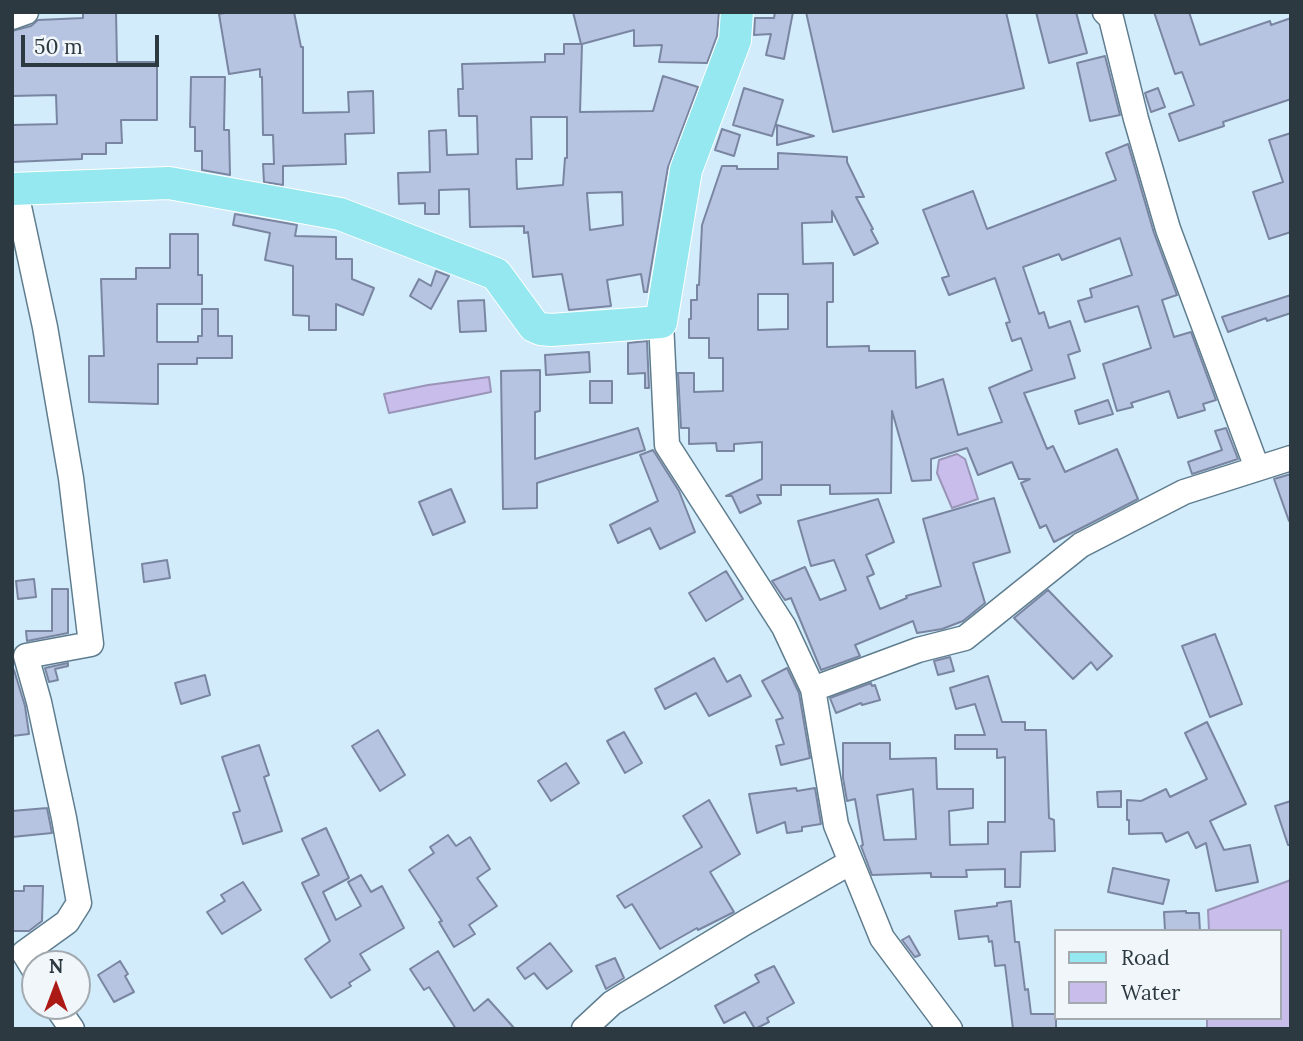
<!DOCTYPE html>
<html>
<head>
<meta charset="utf-8">
<style>
	body { margin:0 }
	#map { position:relative; width:1303px; height:1041px; overflow:hidden; background:#d2ecfc; font-family:Lora,serif }
	canvas { display:block }
	.frame { position:absolute; inset:0; border:14px solid #2c3940; pointer-events:none }
	.legend { position:absolute; left:1054px; top:929px; width:228px; height:91px; box-sizing:border-box; background:#f0f6fa; border:2px solid #a2aab0; margin:0; padding:9px 12px; list-style:none; font-size:21px; color:#2c3940 }
	.legend li { display:flex; align-items:center; gap:14px; height:35px }
	.legend b { width:35px; border:2px solid #a2aab0 }
	.north { position:absolute; left:21px; top:950px; width:70px; height:70px; box-sizing:border-box; background:#f0f6fa; border:2px solid #a2aab0; border-radius:50%; rotate:0deg; font-size:19px; font-weight:700; line-height:28px; text-align:center; color:#2c3940 }
	.north::after { content:''; display:block; margin:auto; width:24px; height:32px; background:#ac1a15; clip-path:polygon(50% 0,100% 100%,50% 72%,0 100%) }
	.scale { position:absolute; left:21px; top:35px; width:138px; height:32px; box-sizing:border-box; border:4px solid #2c3940; border-top:0; padding-left:9px; font-size:21px; line-height:24px; white-space:nowrap; color:#2c3940; -webkit-text-stroke:5px #f0f6fa; paint-order:stroke }
</style>
</head>
<body>
<div id="map">
<canvas width="1303" height="1041"></canvas>
<div class="frame"></div>
<ul class="legend">
<li><b style="height:9px;background:#95e8f0"></b>Road</li>
<li><b style="height:19px;background:#c9bdec"></b>Water</li>
</ul>
<div class="north">N</div>
<div class="scale">50 m</div>
</div>
<script>
const context = document.querySelector('canvas').getContext('2d');
context.lineJoin = 'round';
function fill(path, color) { context.fillStyle = color; context.fill(path, 'evenodd'); }
const shape = rows => new Path2D(rows.map(r => 'M' + r).join(''));
function trace(path, color, width, dash) { context.strokeStyle = color; context.lineWidth = width; context.lineCap = dash ? 'butt' : 'round'; context.setLineDash(dash || []); context.stroke(path); }
const water = shape([
	[489,377,491,392,389,413,384,394,428,385,489,377],
	[957,454,965,459,978,499,952,508,937,473,939,460,957,454],
	[1291,880,1291,1029,1207,1029,1207,1018,1280,1018,1280,931,1209,931,1208,910,1291,880]
]);
const building = shape([
	[83,12,116,12,117,62,157,62,157,120,121,120,122,143,106,143,106,154,82,154,82,159,12,162,12,125,57,124,56,95,12,96,12,31,31,26,38,20,83,18,83,12],
	[229,12,294,12,301,47,303,47,303,113,349,112,348,92,373,91,374,133,345,134,346,164,283,166,283,185,264,182,263,164,274,164,273,135,263,135,262,77,260,77,260,69,229,74,219,14,229,12],
	[573,12,719,12,717,36,707,63,659,62,662,45,634,46,634,30,582,44,580,112,653,111,663,76,698,87,668,167,647,292,644,292,641,274,607,280,611,306,569,310,562,274,533,277,528,232,524,233,524,226,470,227,469,189,439,190,439,214,425,214,425,203,399,204,398,173,430,172,429,131,446,130,447,155,478,154,477,116,459,116,458,89,463,89,462,64,545,62,545,54,564,54,564,44,581,44,573,12],
	[531,117,567,117,567,158,565,158,563,185,517,189,516,159,532,159,531,117],
	[622,192,623,225,590,230,587,193,622,192],
	[775,12,793,12,784,59,766,55,771,34,754,35,755,18,774,18,775,12],
	[806,12,1006,12,1024,88,833,132,806,12],
	[1036,12,1076,12,1087,53,1049,63,1036,12],
	[1154,12,1189,12,1200,45,1270,21,1271,25,1291,18,1291,99,1223,122,1224,126,1179,141,1169,114,1194,105,1182,72,1175,74,1154,12],
	[1105,56,1120,115,1090,121,1077,63,1105,56],
	[191,77,225,77,224,130,229,130,230,175,202,170,202,151,195,151,195,127,190,127,191,77],
	[744,88,783,100,772,136,733,125,744,88],
	[1158,88,1165,107,1151,112,1145,93,1158,88],
	[777,125,814,136,777,145,777,125],
	[722,129,740,135,734,156,715,150,722,129],
	[1291,133,1291,232,1269,239,1253,192,1283,182,1269,140,1291,133],
	[1128,144,1154,233,1177,295,1162,300,1174,337,1191,332,1216,400,1203,404,1205,410,1178,418,1169,391,1131,403,1133,407,1117,411,1103,364,1151,348,1138,306,1085,322,1078,301,1092,297,1090,289,1132,275,1120,238,1062,260,1059,254,1023,267,1039,314,1044,312,1049,328,1070,321,1080,351,1068,355,1075,378,1024,393,1047,449,1053,446,1065,472,1117,449,1138,499,1054,542,1046,525,1040,528,1021,483,1030,479,1019,479,1012,462,978,475,967,448,931,459,931,480,912,481,892,411,891,493,830,494,830,485,781,485,781,495,757,495,761,503,740,513,732,496,726,496,762,479,762,442,734,444,734,451,717,451,716,443,689,444,689,428,681,428,678,373,694,373,694,392,723,391,723,358,709,358,709,338,689,338,689,319,691,319,691,300,697,300,697,285,699,285,702,225,722,166,737,166,737,169,778,169,778,153,847,157,847,162,864,197,856,197,873,229,871,230,878,243,854,255,832,211,832,222,802,223,803,264,833,263,833,302,827,302,827,347,869,346,869,351,915,351,916,388,943,379,958,435,1002,422,989,388,1032,370,1021,338,1012,341,1006,323,1010,322,995,278,949,295,942,278,949,276,923,210,973,191,987,229,1116,180,1106,153,1128,144],
	[758,294,788,294,788,329,758,330,758,294],
	[235,214,297,225,295,236,336,237,336,259,352,259,352,279,374,288,363,315,336,304,336,330,309,330,309,316,293,315,293,266,265,260,270,233,233,225,235,214],
	[170,234,198,234,198,275,202,275,202,304,157,304,157,342,198,342,198,336,202,336,202,309,218,309,218,336,232,336,232,358,197,358,197,364,158,364,158,404,89,402,89,356,104,356,101,279,136,279,136,268,170,268,170,234],
	[436,271,449,276,431,309,410,296,419,279,431,286,436,271],
	[1291,295,1291,313,1267,321,1266,318,1228,332,1222,317,1291,295],
	[484,300,486,331,460,332,458,301,484,300],
	[647,341,649,388,645,388,645,373,628,374,628,343,647,341],
	[589,352,590,372,546,375,545,355,589,352],
	[540,370,540,411,535,412,535,459,638,428,645,450,537,483,537,508,503,509,501,371,540,370],
	[590,381,612,381,612,403,590,403,590,381],
	[1108,400,1113,414,1079,424,1075,411,1108,400],
	[1226,428,1238,459,1192,474,1188,462,1222,450,1215,431,1226,428],
	[653,450,679,491,695,532,660,549,650,528,618,543,610,525,658,501,640,455,653,450],
	[1291,474,1291,521,1289,521,1274,479,1291,474],
	[451,489,465,522,433,535,419,502,451,489],
	[994,498,1010,552,973,563,985,603,963,621,942,629,917,633,913,621,855,645,860,656,821,670,791,598,785,600,772,581,805,567,820,600,846,590,834,560,811,566,798,521,878,499,894,542,866,555,874,574,867,577,880,609,907,598,906,596,941,586,923,519,994,498],
	[167,560,170,578,144,582,142,564,167,560],
	[726,571,743,599,706,621,689,593,726,571],
	[34,579,36,597,18,599,16,581,34,579],
	[52,589,68,589,68,633,27,641,26,631,52,631,52,589],
	[1048,590,1112,656,1097,670,1091,662,1073,679,1014,618,1048,590],
	[1215,634,1242,704,1210,717,1182,646,1215,634],
	[950,657,954,671,938,675,934,661,950,657],
	[714,658,727,682,740,675,751,696,709,716,696,693,665,709,655,689,714,658],
	[68,663,68,666,55,669,58,680,49,682,45,668,68,663],
	[787,668,799,693,810,758,781,765,776,746,784,744,776,720,783,718,762,681,787,668],
	[12,670,14,670,25,706,29,734,12,736,12,670],
	[205,675,210,695,181,704,175,683,205,675],
	[988,676,1002,722,1025,722,1025,730,1046,730,1049,818,1054,820,1055,851,1021,852,1020,887,1005,887,1005,869,966,870,967,877,931,877,931,873,872,875,861,846,863,845,855,799,847,801,843,778,843,743,890,743,890,759,936,758,937,789,973,789,973,808,949,811,950,845,988,844,988,822,1005,822,1005,757,997,758,997,749,955,749,955,735,985,735,975,704,956,709,950,688,988,676],
	[913,789,916,839,884,840,877,795,913,789],
	[871,683,872,686,875,685,880,700,862,705,861,703,836,713,830,698,871,683],
	[1207,722,1246,804,1210,821,1224,850,1250,845,1258,882,1216,891,1206,843,1196,848,1188,832,1166,842,1162,833,1129,834,1129,820,1127,820,1127,800,1141,801,1166,789,1170,797,1207,779,1185,733,1207,722],
	[378,730,405,775,380,791,352,746,378,730],
	[624,732,642,763,625,773,607,741,624,732],
	[259,745,269,775,264,777,282,831,243,844,233,813,240,811,222,757,259,745],
	[566,763,579,783,551,801,538,781,566,763],
	[796,788,797,791,815,788,821,824,802,827,802,831,787,833,785,822,757,833,749,794,796,788],
	[1121,791,1121,807,1098,807,1097,792,1121,791],
	[709,800,740,854,710,872,734,912,698,930,697,928,660,949,632,904,625,908,617,896,702,847,683,816,709,800],
	[1291,801,1291,845,1288,845,1275,806,1291,801],
	[47,808,52,833,12,837,12,811,47,808],
	[326,828,349,878,323,892,336,920,361,906,348,882,361,875,371,892,382,886,404,928,360,954,370,970,349,983,351,986,331,998,305,959,330,941,302,883,319,875,302,839,326,828],
	[448,835,456,846,470,837,490,869,477,878,497,906,469,925,475,934,454,947,439,922,442,921,409,870,434,853,430,847,448,835],
	[1113,868,1169,880,1163,904,1108,892,1113,868],
	[243,882,261,910,222,934,207,912,225,901,221,895,243,882],
	[24,886,43,886,42,921,29,931,12,931,12,891,24,891,24,886],
	[1011,901,1015,942,1019,942,1025,990,1028,989,1031,1014,1056,1014,1056,1029,1013,1029,1005,965,995,966,992,941,989,942,988,936,959,939,955,911,997,906,997,903,1011,901],
	[1186,911,1186,913,1199,913,1200,931,1165,931,1164,912,1186,911],
	[909,936,920,955,915,957,902,940,909,936],
	[550,943,572,971,547,989,534,973,525,979,517,968,550,943],
	[438,951,474,1011,488,999,515,1029,456,1029,429,987,424,990,410,969,438,951],
	[615,958,624,978,606,989,596,966,615,958],
	[120,961,128,974,125,976,134,992,114,1002,98,975,120,961],
	[774,966,794,1003,767,1018,769,1022,755,1029,745,1012,724,1023,715,1006,759,982,755,975,774,966]
]);
const minor = shape([
	[1105,12,1111,18,1136,119,1168,229,1257,468],
	[12,17,26,12],
	[15,188,45,327,71,478,91,644,26,656,39,702,64,818,79,903,67,922,24,953,35,971],
	[661,322,667,445,784,627,813,689,836,825,882,938,950,1029],
	[813,689,918,650,965,638,1081,545,1184,492,1291,458],
	[56,1006,72,1029],
	[584,1029,612,1003,746,922,851,862]
]);
const major = shape([
	[12,189,169,183,340,214,496,274,534,326,541,329,551,330,661,322,686,170,735,40,737,12]
]);
fill(water, '#c9bdec');
trace(water, '#9a95b8', 2);
fill(building, '#b6c4e1');
trace(building, '#7a86a1', 2);
trace(minor, '#5f7d8e', 27);
trace(major, '#fff', 34);
trace(minor, '#fff', 24);
trace(major, '#95e8f0', 32);
</script>
</body>
</html>
